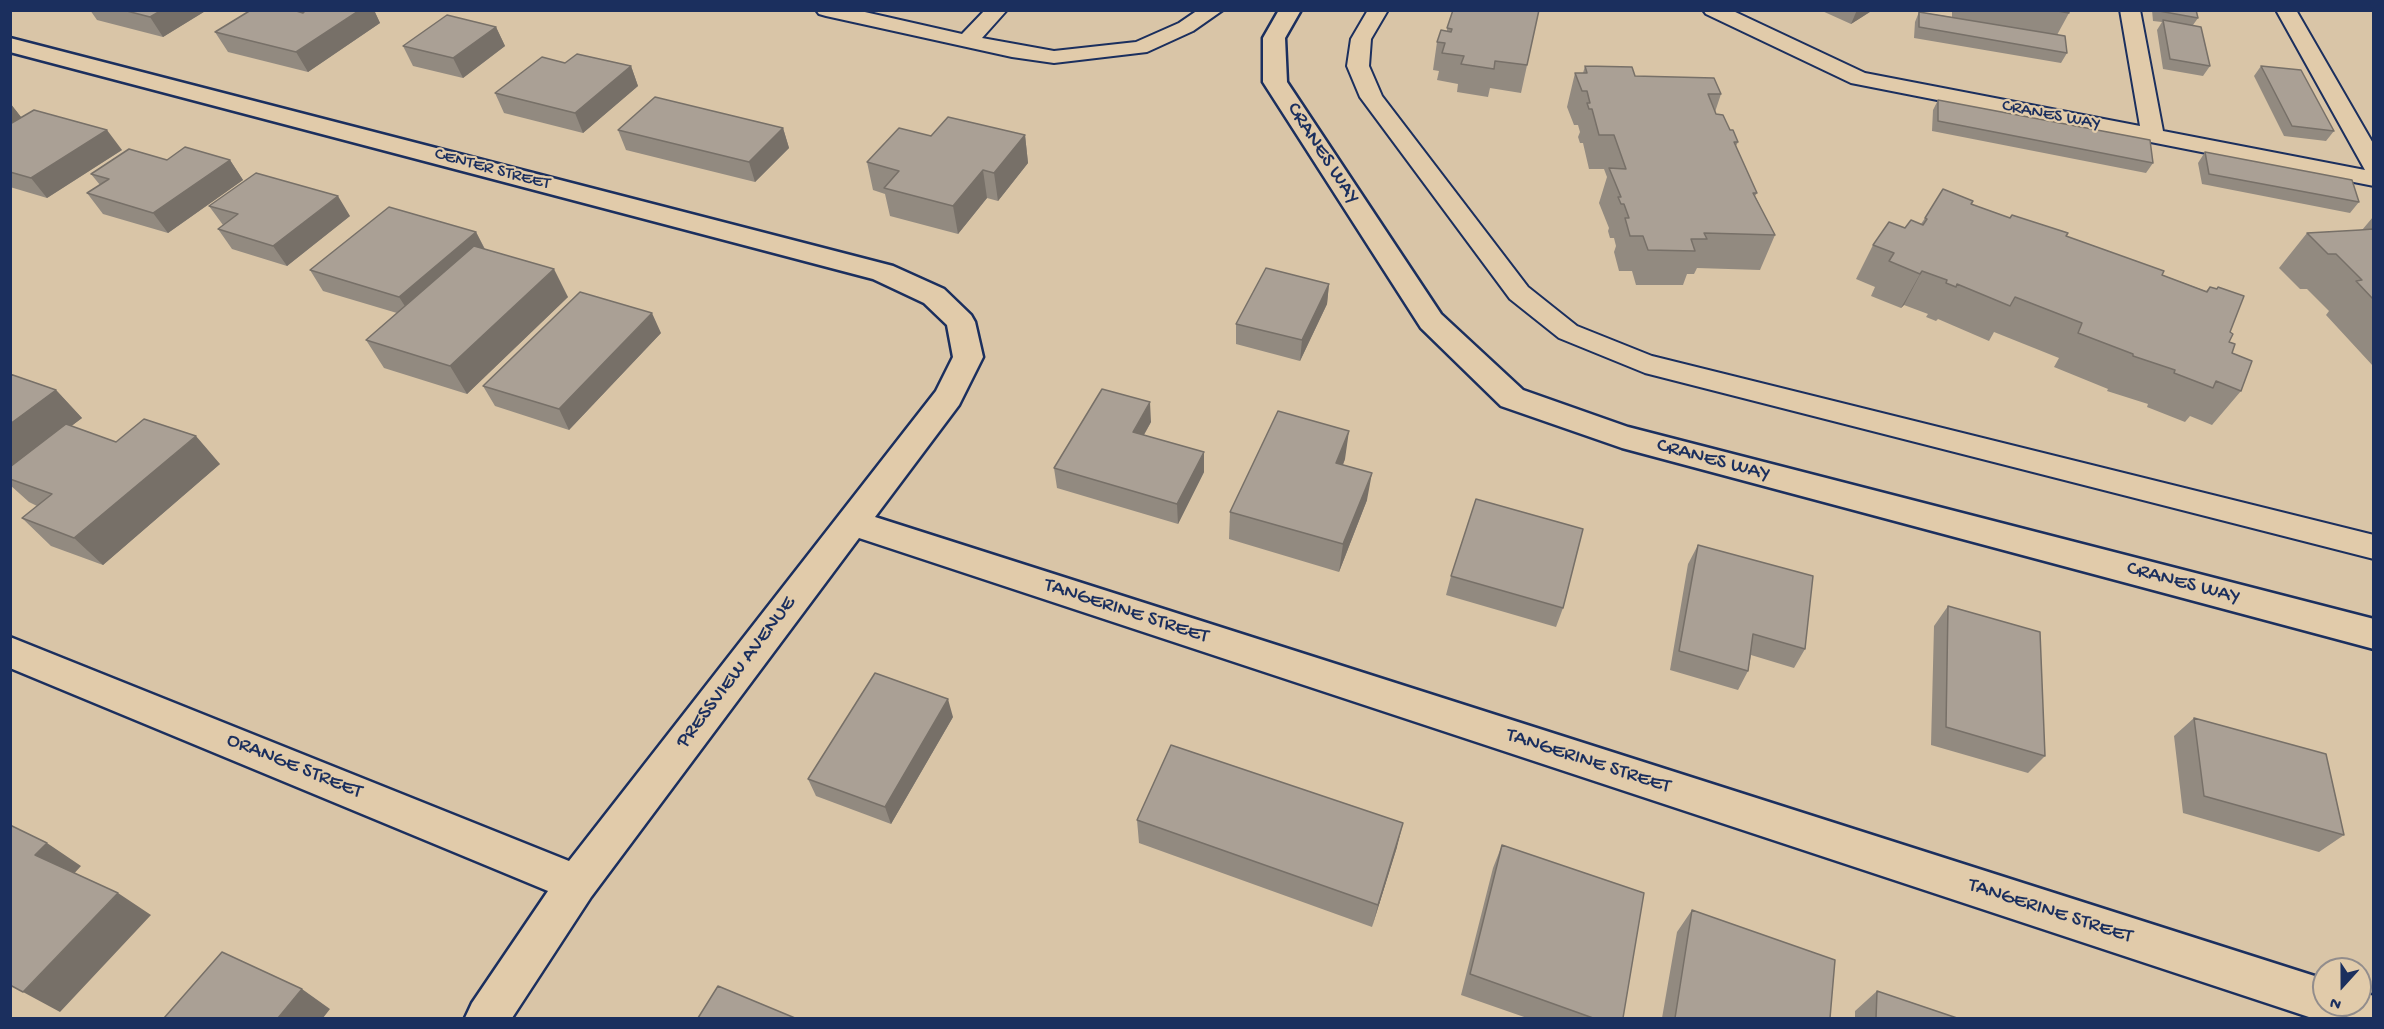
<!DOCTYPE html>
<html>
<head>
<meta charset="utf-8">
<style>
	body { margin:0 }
	#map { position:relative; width:2384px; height:1029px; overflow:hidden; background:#d9c5a7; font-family:"Gochi Hand",sans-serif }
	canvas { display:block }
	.frame { position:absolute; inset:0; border:12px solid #1b2f5e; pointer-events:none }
	.north { position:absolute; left:2312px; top:957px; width:60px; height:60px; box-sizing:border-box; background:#e1cbaa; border:2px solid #928d8c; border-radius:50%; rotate:201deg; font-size:16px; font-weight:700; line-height:24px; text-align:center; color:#1b2f5e }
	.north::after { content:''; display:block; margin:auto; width:21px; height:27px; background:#1b2f5e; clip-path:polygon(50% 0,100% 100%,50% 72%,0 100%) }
</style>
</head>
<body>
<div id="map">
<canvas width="2384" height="1029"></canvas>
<div class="frame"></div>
<div class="north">N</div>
</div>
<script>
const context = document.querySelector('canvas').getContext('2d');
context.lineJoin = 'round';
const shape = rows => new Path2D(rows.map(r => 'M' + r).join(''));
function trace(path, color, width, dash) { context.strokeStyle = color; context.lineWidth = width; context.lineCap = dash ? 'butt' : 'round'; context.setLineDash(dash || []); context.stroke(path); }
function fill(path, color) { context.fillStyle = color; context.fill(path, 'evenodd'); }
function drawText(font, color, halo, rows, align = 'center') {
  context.font = font + ' "Gochi Hand",sans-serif'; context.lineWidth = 4.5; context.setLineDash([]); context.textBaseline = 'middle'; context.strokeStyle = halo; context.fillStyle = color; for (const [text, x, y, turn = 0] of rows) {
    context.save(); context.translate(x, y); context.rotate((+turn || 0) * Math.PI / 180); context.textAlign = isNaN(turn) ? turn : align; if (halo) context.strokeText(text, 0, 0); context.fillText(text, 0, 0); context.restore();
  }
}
const lane = shape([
	[816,10,856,10,962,34,985,10,1007,10,982,38,1054,51,1136,42,1179,23,1198,10,1223,10,1193,31,1147,52,1054,63,1012,57,826,16,819,14,816,10],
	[1368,10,1388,10,1371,39,1369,66,1382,96,1528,287,1577,326,1652,356,2374,535,2374,559,1645,373,1559,338,1510,299,1360,97,1347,66,1351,39,1368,10],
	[1703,10,1731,10,1865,73,2140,126,2120,10,2140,10,2163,131,2365,170,2276,10,2296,10,2374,145,2374,186,1851,83,1706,14,1703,10]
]);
const street = shape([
	[1279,10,1301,10,1285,38,1287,82,1441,314,1523,390,1628,427,2374,619,2374,649,1622,448,1501,406,1421,328,1263,82,1263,38,1279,10],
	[10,38,893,266,944,289,971,315,975,322,983,357,959,405,875,517,2324,979,2324,1005,2360,1005,2360,992,2374,996,2374,1018,2312,1018,859,538,591,897,512,1018,465,1018,472,1003,548,891,10,668,10,637,569,861,936,391,953,357,947,325,924,303,873,279,10,52,10,38]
]);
const wall = shape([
	[90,10,207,10,163,37,97,20],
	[306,10,374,10,380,23,308,72,228,52,215,32,303,13],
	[1539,10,1521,93,1490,88,1488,97,1457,92,1458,84,1437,80,1439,71,1433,70,1437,42,1447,31,1447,28],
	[1820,10,1873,10,1851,24],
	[1952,10,2069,10,2069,13,2057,35,2067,53,2061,63,1914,38,1915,22,1919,12,1952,17],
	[2152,10,2196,10,2198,18,2193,25,2210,66,2203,76,2163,69,2157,30,2162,22,2153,21],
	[496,27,505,46,463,78,413,66,403,46],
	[565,63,631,66,638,86,583,133,504,113,495,93],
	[1585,66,1721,94,1715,112,1716,114,1730,130,1738,142,1736,146,1757,193,1755,196,1775,235,1760,270,1697,268,1694,274,1687,274,1683,285,1636,285,1632,271,1619,271,1614,252,1616,246,1614,238,1610,238,1608,231,1609,228,1599,203,1607,177,1604,169,1589,169,1583,143,1580,143,1578,137,1580,132,1578,125,1574,125,1567,107,1575,73,1583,73],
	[2261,66,2334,131,2326,141,2284,136,2254,76],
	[1938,100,2153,163,2146,173,1932,131,1933,110],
	[10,103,21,117,122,150,47,198,10,187],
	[783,128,789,148,755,182,626,150,618,130],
	[1025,135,1028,163,998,201,987,198,958,234,890,216,885,194,873,190,867,162,931,136],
	[2205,152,2359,202,2350,213,2202,184,2198,163],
	[167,160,230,160,243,180,168,233,103,214,87,193,100,185,91,174],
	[1971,204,2010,218,2066,236,2162,275,2206,291,2210,287,2230,332,2229,342,2241,391,2212,425,2190,416,2185,422,2147,407,2148,404,2107,391,2108,389,2054,367,2059,358,1994,332,1989,341,1938,319,1936,321,1926,317,1928,314,1904,305,1901,308,1871,296,1875,287,1856,279,1873,245,1905,228,1921,224,1925,218],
	[209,206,350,216,287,266,232,249,218,229,223,225],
	[2373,217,2373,366,2326,315,2329,311,2307,289,2300,289,2279,268,2307,233,2362,230],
	[476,232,485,249,568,297,467,394,384,368,366,340,397,313,323,291,310,270],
	[1329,284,1327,304,1300,361,1236,344,1236,324],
	[661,333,569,430,495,406,483,386],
	[10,374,56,390,82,418,71,426,116,442,220,464,103,565,51,546,22,518,37,506,29,502,10,485],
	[1151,422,1144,435,1204,472,1178,524,1057,488,1054,468],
	[1345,459,1343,465,1367,500,1339,572,1229,539,1230,512],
	[1698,545,1805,649,1794,668,1751,655,1748,671,1738,690,1670,670,1688,564],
	[1451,576,1563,608,1556,627,1446,595],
	[1948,606,2045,756,2028,773,1931,745,1934,626],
	[953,717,891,824,816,796,808,779],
	[2194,718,2344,835,2319,852,2183,813,2174,736],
	[1137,820,1397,847,1372,927,1139,843],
	[1502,845,1623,1018,1527,1018,1461,995,1493,868],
	[1692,910,1830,1018,1662,1018,1677,932],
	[1877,991,1957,1018,1855,1018,1855,1011]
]);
const shadedWall = shape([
	[162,10,207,10,163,37,150,17],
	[360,10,374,10,380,23,308,72,296,52],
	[1857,10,1873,10,1851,24],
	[496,27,505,46,463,78,453,58],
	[631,66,638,86,583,133,575,113],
	[10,103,21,117,10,124],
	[783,128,789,148,755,182,749,162],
	[107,130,122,150,47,198,31,178],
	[1025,135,1028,163,998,201,994,173],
	[230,160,243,180,168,233,153,213],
	[983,170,987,198,958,234,953,206],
	[338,196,350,216,287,266,273,246],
	[476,232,486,252,412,317,399,297],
	[554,269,568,297,467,394,450,366],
	[1922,271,1904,305,1901,308,1920,274],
	[1329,284,1327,304,1300,361,1302,340],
	[652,313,661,333,569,430,559,409],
	[56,390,82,418,10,473,10,424],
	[1150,402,1151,422,1134,452,1133,432],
	[1349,431,1345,459,1332,490,1336,463],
	[196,436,220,464,103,565,74,538],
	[1204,452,1204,472,1178,524,1177,504],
	[1372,473,1367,500,1339,572,1343,544],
	[948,699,953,717,891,824,885,807],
	[1403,823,1397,847,1372,927,1378,905],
	[47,843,81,866,70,878,35,855],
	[118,893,151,915,60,1012,23,992],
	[302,989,330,1009,323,1018,278,1018]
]);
const building = shape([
	[123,10,162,10,150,17,123,10],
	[251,10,293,10,303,13,306,10,360,10,296,52,215,32,251,10],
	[1453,10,1539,10,1527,65,1495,61,1494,69,1461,64,1464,56,1442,53,1445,43,1437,42,1441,30,1451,32,1452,29,1447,28,1453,10],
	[2052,10,2069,10,2069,13,2052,10],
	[2159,10,2196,10,2198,18,2159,11,2159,10],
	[1919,12,2065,36,2067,53,1919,27,1919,12],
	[447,15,496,27,453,58,403,46,447,15],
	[2163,20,2201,27,2210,66,2170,59,2163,20],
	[577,54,631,66,575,113,495,93,542,57,565,63,577,54],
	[1585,66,1632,67,1635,76,1714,78,1721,94,1708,94,1716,114,1723,115,1730,130,1733,130,1738,142,1734,142,1757,193,1753,193,1775,235,1704,233,1707,239,1691,239,1695,251,1648,250,1643,236,1630,236,1625,218,1629,218,1624,204,1621,204,1618,197,1621,197,1609,168,1626,169,1614,135,1599,135,1592,109,1589,109,1587,103,1590,103,1587,91,1582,91,1575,73,1587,73,1585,66],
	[2261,66,2301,70,2334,131,2292,126,2261,66],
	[655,97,783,128,749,162,618,130,655,97],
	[1938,100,2150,140,2153,163,1938,121,1938,100],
	[34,110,107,130,31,178,10,172,10,124,34,110],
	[948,117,1025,135,994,173,983,170,953,206,884,188,899,171,867,162,899,128,931,136,948,117],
	[185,147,230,160,153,213,87,193,109,179,91,174,129,149,167,160,185,147],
	[2205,152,2352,180,2359,202,2209,174,2205,152],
	[256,173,338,196,273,246,218,229,238,214,209,206,256,173],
	[1943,189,1973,201,1971,204,2010,218,2012,215,2068,233,2066,236,2164,271,2162,275,2207,292,2210,287,2217,289,2218,287,2244,296,2230,332,2233,334,2229,342,2235,344,2232,353,2252,361,2241,391,2216,381,2213,388,2174,373,2175,370,2133,356,2133,354,2078,333,2082,323,2015,297,2010,306,1957,284,1956,287,1946,283,1947,280,1922,271,1920,274,1889,261,1894,253,1873,245,1889,222,1905,228,1911,220,1923,225,1927,219,1925,218,1943,189],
	[389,207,476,232,399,297,310,270,389,207],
	[2373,229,2373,299,2356,281,2362,280,2336,254,2328,254,2307,233,2360,230,2373,229],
	[474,246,554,269,450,366,366,340,474,246],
	[1266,268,1329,284,1302,340,1236,324,1266,268],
	[580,292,652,313,559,409,483,386,580,292],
	[10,374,56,390,10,424,10,374],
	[1102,389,1150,402,1133,432,1204,452,1177,504,1054,468,1102,389],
	[1278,411,1349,431,1336,463,1372,473,1343,544,1230,512,1278,411],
	[144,419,196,436,74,538,22,518,52,494,10,479,10,467,66,424,116,442,144,419],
	[1476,499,1583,529,1563,608,1451,576,1476,499],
	[1698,545,1813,576,1805,649,1753,634,1748,671,1679,651,1698,545],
	[1948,606,2040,632,2045,756,1946,727,1948,606],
	[875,673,948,699,885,807,808,779,875,673],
	[2194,718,2326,754,2344,835,2204,796,2194,718],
	[1171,745,1403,823,1378,905,1137,820,1171,745],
	[10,825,47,843,35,855,118,893,23,992,10,985,10,825],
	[1502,845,1644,893,1623,1018,1593,1018,1470,974,1502,845],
	[1692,910,1835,960,1830,1018,1675,1018,1692,910],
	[222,952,302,989,278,1018,164,1018,222,952],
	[718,986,795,1018,698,1018,718,986],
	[1877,991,1957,1018,1876,1018,1877,991]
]);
const farStreetnames = [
	["CRANES WAY",2051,116,11],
	["CENTER STREET",492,170,15]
];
const streetNames = [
	["CRANES WAY",1322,154,57],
	["CRANES WAY",1713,461,15],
	["CRANES WAY",2183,584,15],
	["TANGERINE STREET",1126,612,18],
	["PRESSVIEW AVENUE",737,673,-53],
	["TANGERINE STREET",1588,762,18],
	["ORANGE STREET",294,767,22],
	["TANGERINE STREET",2050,912,18]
];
trace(lane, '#1b2f5e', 4);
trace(street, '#1b2f5e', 5);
fill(lane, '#e1cbaa');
fill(street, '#e1cbaa');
fill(wall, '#928a80');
fill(shadedWall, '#777068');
fill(building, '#aaa095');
trace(building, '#777068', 1.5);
drawText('18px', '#1b2f5e', '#e1cbaa', farStreetnames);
drawText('21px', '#1b2f5e', '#e1cbaa', streetNames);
</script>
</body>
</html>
